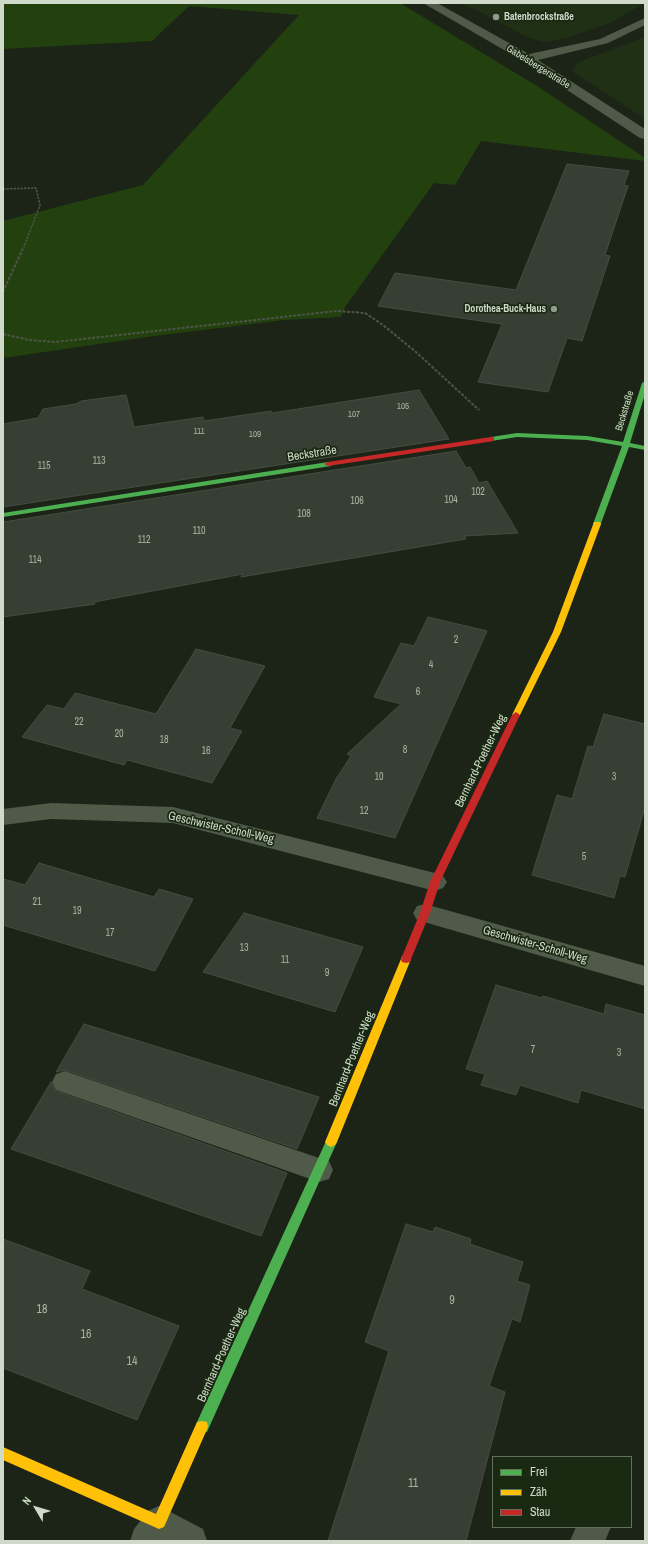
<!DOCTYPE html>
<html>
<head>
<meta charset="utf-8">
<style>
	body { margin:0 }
	#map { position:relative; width:648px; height:1544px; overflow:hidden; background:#1c2418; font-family:"Archivo Narrow",sans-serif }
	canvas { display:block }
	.frame { position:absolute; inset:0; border:4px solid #d0dacb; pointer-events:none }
	.legend { position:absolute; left:492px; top:1456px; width:140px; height:72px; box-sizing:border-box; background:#1a2a12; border:1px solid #63705c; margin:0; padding:5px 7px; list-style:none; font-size:12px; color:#d0dacb }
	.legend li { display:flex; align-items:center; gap:8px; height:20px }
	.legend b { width:20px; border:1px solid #63705c }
	.north { position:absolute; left:16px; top:1488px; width:40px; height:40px; -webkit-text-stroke:3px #1a2a12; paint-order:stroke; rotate:308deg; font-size:11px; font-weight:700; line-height:16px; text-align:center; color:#d0dacb }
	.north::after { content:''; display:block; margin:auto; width:14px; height:18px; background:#d0dacb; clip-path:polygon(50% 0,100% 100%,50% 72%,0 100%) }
</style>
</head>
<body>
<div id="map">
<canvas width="648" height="1544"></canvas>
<div class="frame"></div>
<ul class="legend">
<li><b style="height:5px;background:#4caf50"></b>Frei</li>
<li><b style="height:5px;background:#ffc107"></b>Zäh</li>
<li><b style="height:5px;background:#c62828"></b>Stau</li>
</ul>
<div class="north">N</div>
</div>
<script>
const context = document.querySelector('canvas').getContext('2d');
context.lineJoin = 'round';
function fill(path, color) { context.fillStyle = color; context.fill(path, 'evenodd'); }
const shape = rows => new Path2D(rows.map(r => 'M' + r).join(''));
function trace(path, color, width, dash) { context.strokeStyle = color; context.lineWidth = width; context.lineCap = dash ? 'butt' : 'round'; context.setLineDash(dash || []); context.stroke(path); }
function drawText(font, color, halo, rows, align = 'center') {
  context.font = font + ' "Archivo Narrow",sans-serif'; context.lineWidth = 3.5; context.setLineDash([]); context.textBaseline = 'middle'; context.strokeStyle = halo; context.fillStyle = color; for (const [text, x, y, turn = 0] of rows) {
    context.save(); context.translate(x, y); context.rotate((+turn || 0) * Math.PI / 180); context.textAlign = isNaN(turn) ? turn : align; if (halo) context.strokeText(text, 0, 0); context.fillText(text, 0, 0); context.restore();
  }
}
const built = shape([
	[458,3,645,3,612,22,567,38,545,42,529,38,479,11],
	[645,37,645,119,572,71,579,62]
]);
const green = shape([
	[3,3,400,3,537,86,645,158,645,161,481,141,455,185,434,183,345,307,341,317,284,320,147,337,3,358,3,221,143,185,299,15,189,6,152,41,3,49]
]);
const building = shape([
	[567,164,629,171,624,185,628,186,605,255,610,256,582,341,567,338,548,392,478,382,502,324,378,306,395,273,516,290,567,164],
	[419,390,449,439,3,507,3,424,38,418,43,409,76,404,81,401,126,395,134,427,203,417,204,421,271,411,272,413,419,390],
	[456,451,466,468,470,467,479,483,487,481,518,533,464,536,466,539,241,577,243,574,94,602,95,604,3,617,3,522,456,451],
	[428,617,487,631,395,838,317,818,336,779,351,756,347,754,401,704,374,697,401,643,414,646,428,617],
	[196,649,265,666,230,728,242,731,212,783,127,760,124,765,22,737,47,705,64,709,75,693,156,714,196,649],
	[604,714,645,724,645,807,625,877,620,876,614,898,532,875,557,795,572,799,588,746,593,747,604,714],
	[39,863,154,897,159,889,193,899,155,971,3,925,3,879,25,885,39,863],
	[244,913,363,947,335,1012,203,972,244,913],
	[496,985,542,998,543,996,604,1014,606,1004,645,1015,645,1109,581,1090,578,1103,520,1085,516,1095,481,1085,485,1074,466,1069,496,985],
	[84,1024,319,1097,297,1149,65,1070,56,1072,84,1024],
	[51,1082,56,1091,287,1173,261,1236,11,1149,51,1082],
	[406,1224,433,1232,435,1227,471,1239,470,1244,523,1262,517,1281,530,1285,520,1322,512,1319,489,1386,505,1392,466,1541,328,1541,389,1351,365,1342,406,1224],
	[3,1239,90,1271,82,1289,179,1326,137,1420,3,1368,3,1239]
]);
const pathFar1 = shape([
	[3,189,36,188,40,205,24,247]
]);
const path = shape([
	[3,292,24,246],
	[3,334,29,340,55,342,337,311,365,313,383,325,416,352,479,410]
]);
const lane = shape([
	[65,1071,319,1158,329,1161,333,1170,329,1179,319,1182,56,1090,52,1082,56,1074,65,1071],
	[159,1506,203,1529,207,1541,130,1541,134,1529,148,1511,159,1506],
	[576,1527,611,1527,605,1541,570,1541,576,1527]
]);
const street = shape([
	[423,3,437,3,529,54,600,39,645,18,645,25,608,43,538,60,645,129,645,139,640,138,523,61,423,3],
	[51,803,173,807,435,873,443,876,447,882,443,888,435,891,173,823,51,819,3,825,3,809,51,803],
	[425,904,645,966,645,986,417,920,413,913,417,906,425,904]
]);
const fast = shape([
	[645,381,645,394,630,443,645,446,645,450,629,447,600,526,594,526,593,524,622,446,587,440,517,437,491,441,487,439,491,437,517,433,587,436,623,442,642,383,645,381],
	[328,462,331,462,331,466,3,517,3,513,328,462],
	[331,1137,335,1139,337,1142,207,1432,202,1433,197,1432,196,1427,197,1422,327,1139,331,1137]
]);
const slow = shape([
	[594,522,600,522,601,524,561,632,520,715,516,718,513,717,512,715,553,632,594,522],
	[406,955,410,956,411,959,337,1142,335,1145,331,1147,327,1145,325,1142,401,959,402,956,406,955],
	[202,1421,207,1422,208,1427,164,1527,159,1529,3,1460,3,1447,156,1514,197,1422,202,1421]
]);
const jam = shape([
	[491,437,494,437,494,441,328,466,324,464,328,462,491,437],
	[516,712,520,715,440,882,430,913,411,959,410,962,406,963,402,962,401,959,420,913,430,882,512,715,516,712]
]);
const markers = [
	[496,17,4,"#919a8c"],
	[554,309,4,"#919a8c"]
];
const farNumbernames = [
	["105",403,407],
	["107",354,415],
	["111",199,432],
	["109",255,435]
];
const farPoinames = [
	["Batenbrockstraße",504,17],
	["Dorothea-Buck-Haus",546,309,"right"]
];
const farStreetnames = [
	["Gabelsbergerstraße",538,67,32],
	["Beckstraße",625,411,-73]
];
const numberNames = [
	["113",99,461],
	["115",44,466],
	["102",478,492],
	["104",451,500],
	["106",357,501],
	["108",304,514],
	["110",199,531],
	["112",144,540],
	["114",35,560],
	["2",456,640],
	["4",431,665],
	["6",418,692],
	["22",79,722],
	["20",119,734],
	["18",164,740],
	["8",405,750],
	["16",206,751],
	["10",379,777],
	["3",614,777],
	["12",364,811],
	["5",584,857],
	["21",37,902],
	["19",77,911],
	["17",110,933],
	["13",244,948],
	["11",285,960],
	["9",327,973],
	["7",533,1050],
	["3",619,1053]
];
const streetNames = [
	["Beckstraße",312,454,-9],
	["Bernhard-Poether-Weg",481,761,-64],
	["Geschwister-Scholl-Weg",221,828,13],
	["Geschwister-Scholl-Weg",535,945,16],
	["Bernhard-Poether-Weg",352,1059,-68],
	["Bernhard-Poether-Weg",222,1355,-66]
];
const nearNumbernames = [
	["9",452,1301],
	["18",42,1310],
	["16",86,1335],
	["14",132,1362],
	["11",413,1484]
];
fill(built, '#1f3015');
fill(green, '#23410e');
fill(building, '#373e33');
trace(building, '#454c42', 1);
trace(pathFar1, '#4c5548', 1.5, [2.5, 1]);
trace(path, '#4c5548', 2, [3, 1.5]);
fill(lane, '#4f5a49');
fill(street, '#4f5a49');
fill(fast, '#4caf50');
fill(slow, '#ffc107');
fill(jam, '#c62828');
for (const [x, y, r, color] of markers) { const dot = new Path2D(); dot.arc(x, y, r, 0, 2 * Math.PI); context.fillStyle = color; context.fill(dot); trace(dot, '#1a2a12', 1.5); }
drawText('9px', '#aab3a5', null, farNumbernames);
drawText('bold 10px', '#d0dacb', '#1a2a12', farPoinames, 'left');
drawText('10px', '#d0dacb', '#1a2a12', farStreetnames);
drawText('10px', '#aab3a5', null, numberNames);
drawText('12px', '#d0dacb', '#1a2a12', streetNames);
drawText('12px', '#aab3a5', null, nearNumbernames);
</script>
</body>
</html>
